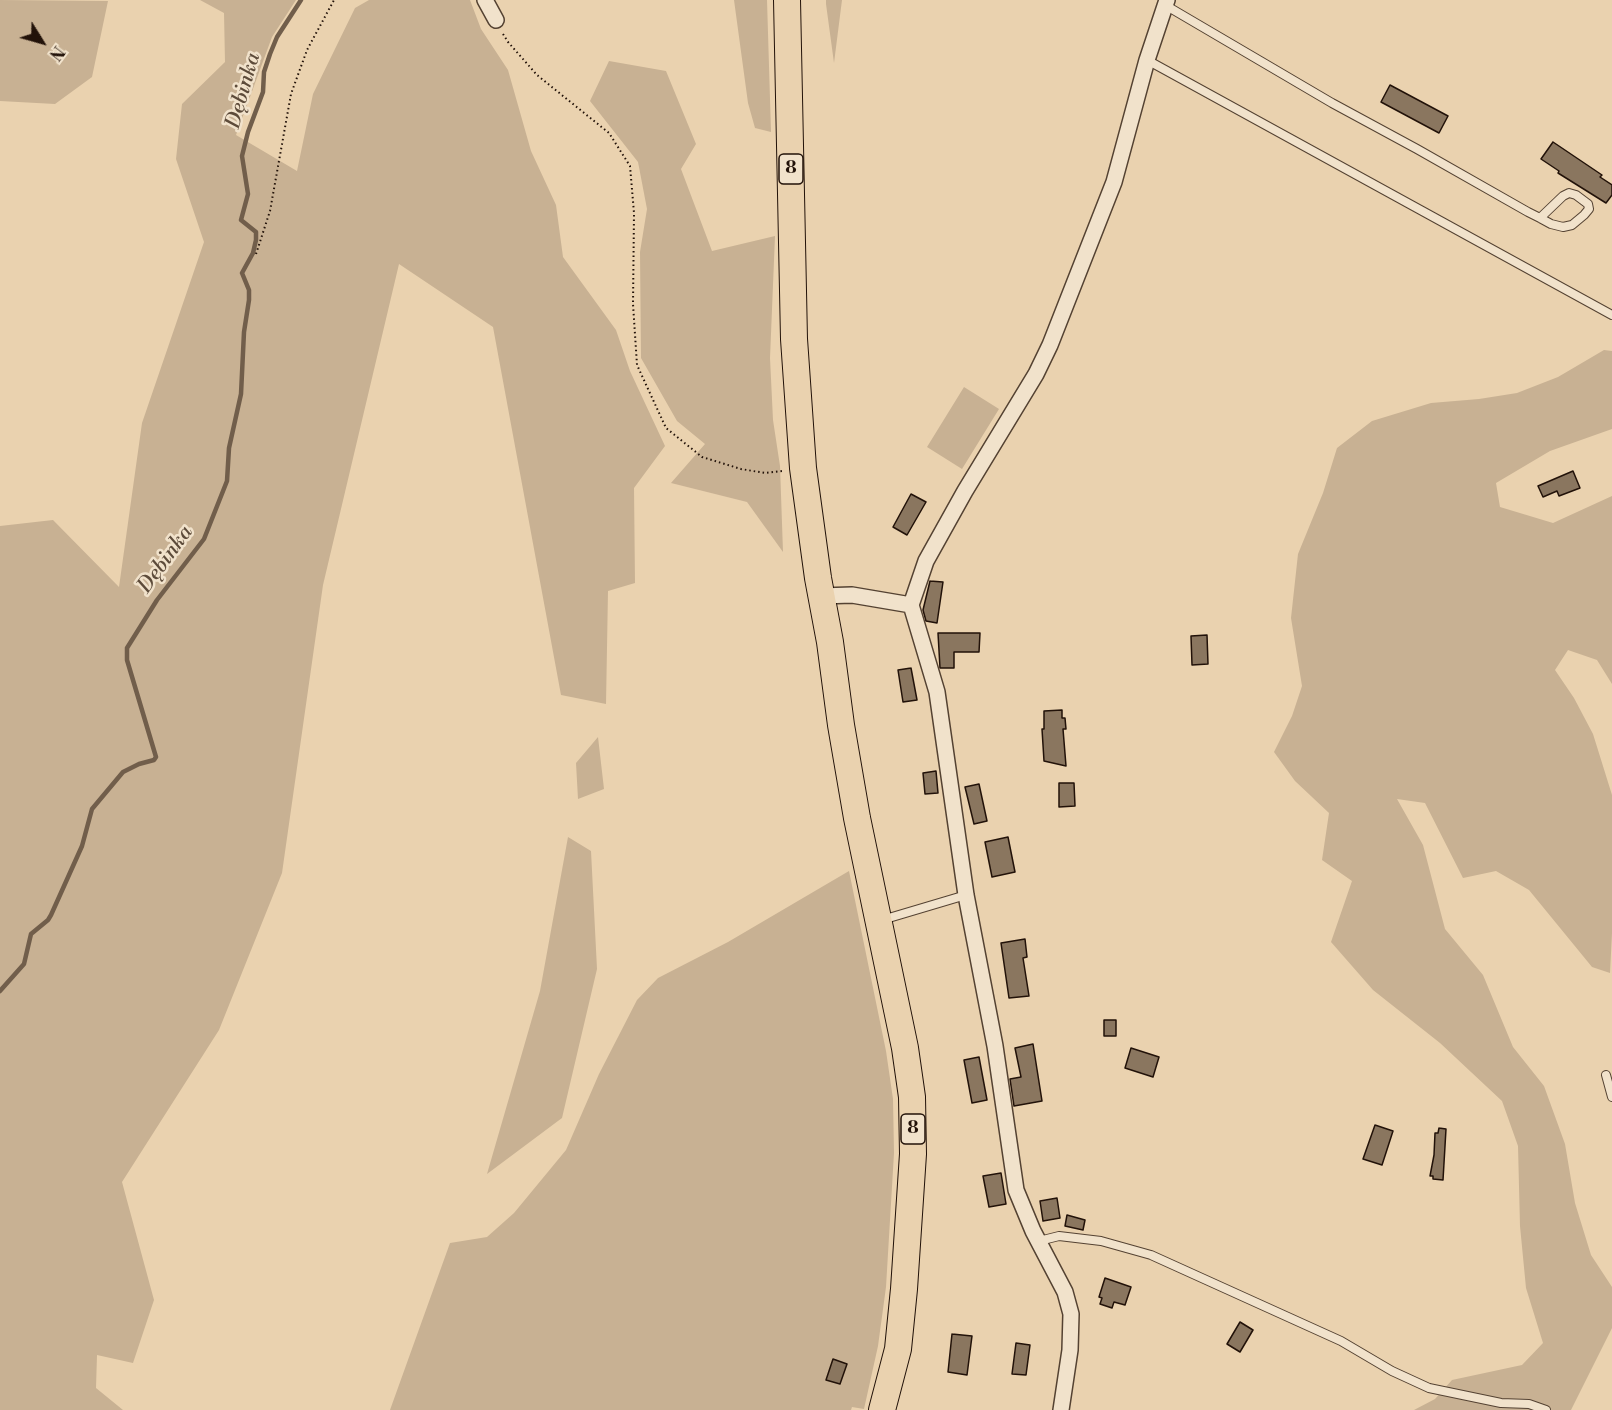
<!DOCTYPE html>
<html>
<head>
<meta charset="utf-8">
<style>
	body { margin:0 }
	#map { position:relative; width:1612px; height:1410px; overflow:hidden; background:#ead2af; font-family:"Libre Bodoni",serif }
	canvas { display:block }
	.north { position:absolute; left:12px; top:12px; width:60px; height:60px; -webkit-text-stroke:4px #f1e2cb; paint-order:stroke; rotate:127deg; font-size:16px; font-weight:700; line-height:24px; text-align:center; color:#221209 }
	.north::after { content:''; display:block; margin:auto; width:21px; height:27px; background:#221209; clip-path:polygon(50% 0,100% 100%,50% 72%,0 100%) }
</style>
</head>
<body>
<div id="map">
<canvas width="1612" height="1410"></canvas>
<div class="north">N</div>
</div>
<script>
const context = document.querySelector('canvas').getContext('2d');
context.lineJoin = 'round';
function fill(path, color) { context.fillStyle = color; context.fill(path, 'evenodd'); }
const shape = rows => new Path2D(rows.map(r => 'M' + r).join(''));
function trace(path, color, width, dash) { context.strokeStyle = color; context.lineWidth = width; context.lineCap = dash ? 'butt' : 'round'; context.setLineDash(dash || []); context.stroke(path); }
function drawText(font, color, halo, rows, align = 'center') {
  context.font = font + ' "Libre Bodoni",serif'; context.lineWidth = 5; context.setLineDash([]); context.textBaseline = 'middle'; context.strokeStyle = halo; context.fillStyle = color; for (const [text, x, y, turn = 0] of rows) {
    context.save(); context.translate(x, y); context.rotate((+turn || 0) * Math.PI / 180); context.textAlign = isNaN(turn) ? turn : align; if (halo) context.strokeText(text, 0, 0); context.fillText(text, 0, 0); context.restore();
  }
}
const green = shape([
	[0,0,108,1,92,77,55,104,0,101],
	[200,0,296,0,272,37,236,135,297,171,313,94,355,8,369,0,470,0,481,29,508,70,531,151,556,205,563,257,616,330,630,371,665,446,634,488,635,583,608,591,606,704,561,695,493,327,399,264,323,585,282,873,219,1030,122,1182,154,1300,133,1363,97,1355,96,1388,123,1410,0,1410,0,526,53,520,119,587,142,423,204,242,176,159,182,104,225,62,224,13],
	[734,0,767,0,771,132,755,128,748,103],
	[826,0,842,0,834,63,826,4],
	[609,61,666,71,696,144,681,169,712,251,775,236,770,358,773,420,780,466,783,552,747,502,671,483,705,444,677,421,641,358,640,252,647,209,638,162,590,101],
	[1604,350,1612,351,1612,429,1550,451,1496,483,1500,507,1553,523,1612,496,1612,684,1597,660,1568,650,1555,670,1574,698,1593,734,1612,795,1612,933,1610,973,1592,967,1529,890,1496,871,1463,878,1425,803,1397,799,1423,845,1445,929,1483,975,1513,1047,1544,1086,1565,1144,1575,1203,1591,1255,1612,1287,1612,1328,1571,1410,1414,1410,1435,1399,1452,1380,1522,1365,1543,1343,1526,1288,1520,1226,1518,1146,1502,1101,1440,1043,1373,990,1331,942,1352,881,1322,860,1329,813,1295,781,1274,752,1292,716,1302,686,1291,618,1298,554,1323,493,1337,448,1372,421,1431,403,1479,399,1517,393,1558,377],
	[964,387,999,409,962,469,927,447],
	[598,737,604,789,578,799,576,763],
	[568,837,591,851,597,969,562,1118,487,1174,540,991],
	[849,871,886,1051,893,1099,894,1153,886,1287,878,1346,864,1409,852,1407,851,1410,390,1410,450,1243,487,1237,514,1213,566,1150,599,1074,637,1000,658,978,728,942]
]);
const stream = shape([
	[0,991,24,964,31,934,48,920,51,915,82,846,92,809,123,772,139,764,154,760,156,757,127,660,127,648,157,600,204,539,227,481,229,448,241,394,244,332,249,300,249,290,242,273,253,253,256,240,256,232,241,220,248,194,242,156,248,132,263,92,264,72,270,54,277,37,301,0]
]);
const building = shape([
	[1390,85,1448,116,1439,133,1381,102,1390,85],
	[1553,142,1602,175,1600,177,1612,185,1612,195,1606,203,1558,173,1559,171,1541,159,1553,142],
	[1573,471,1580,488,1559,496,1557,491,1543,497,1538,486,1573,471],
	[911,494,926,502,907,535,893,527,911,494],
	[930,581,943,582,937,623,926,621,923,610,930,581],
	[938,633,980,633,979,652,954,652,954,668,940,668,938,633],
	[1207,635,1208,664,1192,665,1191,636,1207,635],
	[911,668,917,700,903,702,898,670,911,668],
	[1062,710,1062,718,1065,718,1066,729,1063,729,1066,766,1044,761,1042,729,1044,729,1044,711,1062,710],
	[936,771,938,793,925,794,923,773,936,771],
	[1059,783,1074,783,1075,806,1059,807,1059,783],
	[979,784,987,821,974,824,965,787,979,784],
	[1008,837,1015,872,992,877,985,842,1008,837],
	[1025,939,1027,957,1023,958,1029,996,1009,998,1001,943,1025,939],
	[1104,1020,1116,1020,1116,1036,1104,1036,1104,1020],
	[1033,1044,1042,1101,1014,1106,1010,1079,1021,1077,1015,1048,1033,1044],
	[1131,1048,1159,1057,1153,1077,1125,1068,1131,1048],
	[979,1057,987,1100,972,1103,964,1060,979,1057],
	[1375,1125,1393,1131,1382,1165,1363,1159,1375,1125],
	[1439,1128,1446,1129,1443,1180,1433,1179,1433,1176,1430,1176,1434,1155,1435,1133,1438,1133,1439,1128],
	[1001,1173,1006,1204,989,1207,983,1176,1001,1173],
	[1057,1198,1060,1218,1043,1221,1040,1201,1057,1198],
	[1067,1215,1085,1220,1083,1230,1065,1226,1067,1215],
	[1105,1278,1131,1287,1125,1305,1114,1302,1112,1308,1100,1304,1102,1298,1099,1297,1105,1278],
	[1240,1322,1253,1330,1240,1352,1227,1344,1240,1322],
	[952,1334,972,1336,967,1375,948,1372,952,1334],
	[1016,1343,1030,1345,1026,1375,1012,1374,1016,1343],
	[833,1359,847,1364,840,1384,826,1380,833,1359]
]);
const path = shape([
	[503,34,508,42,537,75,609,133,630,166,634,213,633,304,637,365,666,428,702,457,741,469,765,473,782,471],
	[256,254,270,211,291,94,307,50,334,0]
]);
const service = shape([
	[1165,5,1332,103,1417,149,1528,212,1540,218,1551,224,1563,227,1572,225,1584,215,1589,209,1588,204,1576,195,1569,193,1563,196,1540,218],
	[1147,60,1612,315],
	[882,920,966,895],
	[1606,1075,1612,1097],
	[1039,1241,1059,1236,1101,1241,1151,1255,1341,1341,1392,1371,1429,1388,1501,1403,1529,1404,1546,1410]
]);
const minor = shape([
	[485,0,496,20],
	[821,596,852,595,911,605,937,692,966,895,995,1046,1016,1190,1033,1231,1065,1292,1071,1314,1070,1350,1061,1410],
	[911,605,926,561,965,491,1036,374,1050,345,1114,182,1147,60,1167,0]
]);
const trunk = shape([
	[787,0,794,339,803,468,818,578,830,642,841,725,857,818,905,1048,912,1097,913,1154,904,1289,898,1349,882,1410]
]);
const shields = [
	[791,169,24],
	[913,1129,24]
];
const shieldNames = [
	["8",791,169],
	["8",913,1129]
];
const waterNames = [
	["Dębinka",244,91,-74],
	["Dębinka",166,560,-54]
];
fill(green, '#c8b193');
trace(stream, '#715e4b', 4.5);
fill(building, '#8a765f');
trace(building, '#221209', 1.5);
trace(service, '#544232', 10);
trace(minor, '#544232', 18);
trace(trunk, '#221209', 28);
trace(path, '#221209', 2, [1.5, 3]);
trace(service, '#f1e2cb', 8);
trace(minor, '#f1e2cb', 15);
trace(trunk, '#ead2af', 26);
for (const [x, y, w] of shields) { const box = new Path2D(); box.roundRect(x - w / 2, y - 15, w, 30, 4.5); context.fillStyle = '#f1e2cb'; context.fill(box); trace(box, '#221209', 1.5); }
drawText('bold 18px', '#221209', null, shieldNames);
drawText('italic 21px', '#5d4b3a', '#f1e2cb', waterNames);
</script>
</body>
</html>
